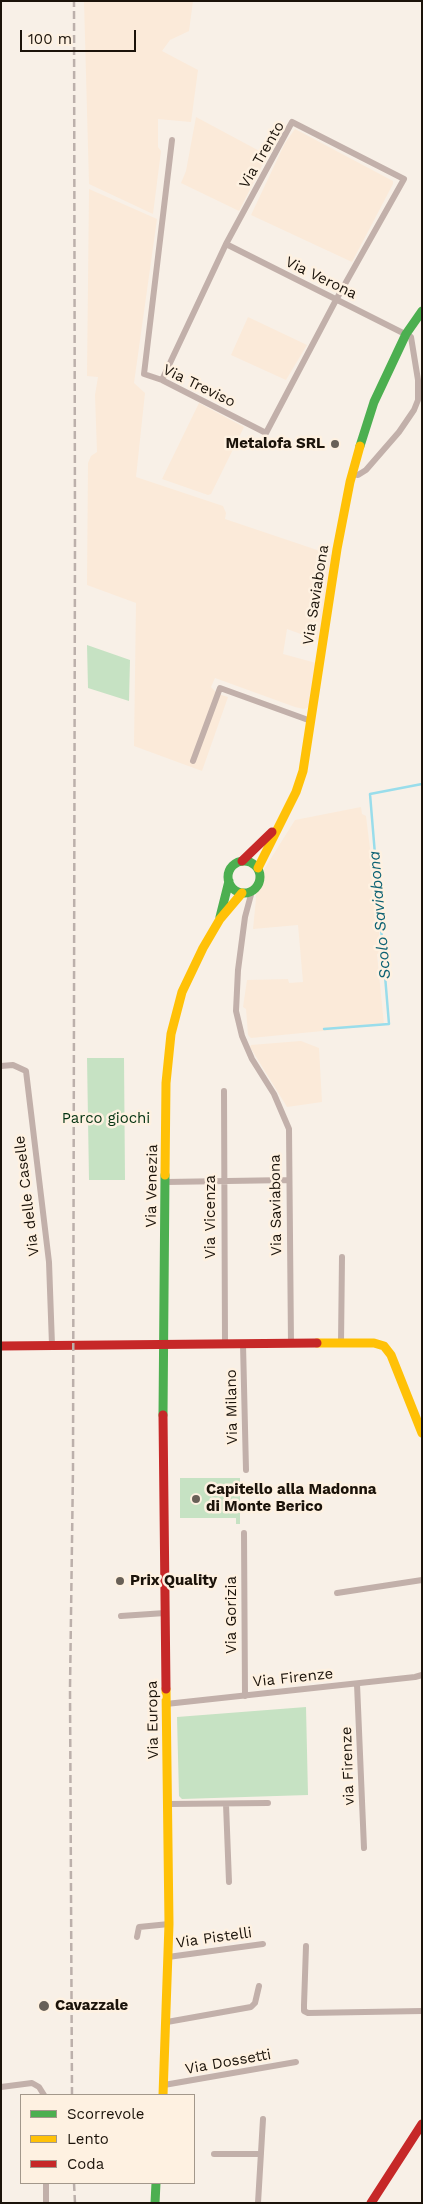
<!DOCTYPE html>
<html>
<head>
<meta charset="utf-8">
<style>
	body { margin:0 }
	#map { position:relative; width:423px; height:2204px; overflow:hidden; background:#f8f0e7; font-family:"Work Sans",sans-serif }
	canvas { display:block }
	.frame { position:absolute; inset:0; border:2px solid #1b130a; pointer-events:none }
	.legend { position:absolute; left:20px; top:2094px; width:175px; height:90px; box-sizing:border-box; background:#fef1e1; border:1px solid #a3988b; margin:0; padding:6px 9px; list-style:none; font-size:15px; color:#1b130a }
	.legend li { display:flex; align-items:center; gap:10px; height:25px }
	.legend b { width:25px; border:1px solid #a3988b }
	.scale { position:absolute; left:20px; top:30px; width:116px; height:22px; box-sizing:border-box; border:2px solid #1b130a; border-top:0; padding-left:6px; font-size:15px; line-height:18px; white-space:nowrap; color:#1b130a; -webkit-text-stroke:4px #fef1e1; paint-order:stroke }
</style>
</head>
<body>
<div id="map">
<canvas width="423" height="2204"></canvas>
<div class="frame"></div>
<ul class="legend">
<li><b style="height:6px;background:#4caf50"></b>Scorrevole</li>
<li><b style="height:6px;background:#ffc107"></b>Lento</li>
<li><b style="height:6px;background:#c62828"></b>Coda</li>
</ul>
<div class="scale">100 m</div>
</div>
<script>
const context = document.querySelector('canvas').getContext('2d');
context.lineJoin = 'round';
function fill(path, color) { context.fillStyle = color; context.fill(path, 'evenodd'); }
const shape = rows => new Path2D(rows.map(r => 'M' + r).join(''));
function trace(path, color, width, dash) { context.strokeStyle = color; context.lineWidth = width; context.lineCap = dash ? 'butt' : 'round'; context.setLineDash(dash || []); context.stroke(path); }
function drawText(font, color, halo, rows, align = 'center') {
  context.font = font + ' "Work Sans",sans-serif'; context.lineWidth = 5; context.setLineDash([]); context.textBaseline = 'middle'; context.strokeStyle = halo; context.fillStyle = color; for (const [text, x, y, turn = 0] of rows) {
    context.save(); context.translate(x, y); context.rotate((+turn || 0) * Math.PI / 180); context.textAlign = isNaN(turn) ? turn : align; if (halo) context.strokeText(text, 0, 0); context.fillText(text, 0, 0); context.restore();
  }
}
const built = shape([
	[84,1,193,1,189,31,170,40,162,51,198,70,191,122,158,119,158,147,161,151,153,214,89,184],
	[196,117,265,154,263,164,239,211,181,183,186,171],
	[295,129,393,181,393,184,352,262,251,215,285,143],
	[89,189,157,219,134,383,145,393,136,477,223,506,226,513,225,519,332,555,320,641,287,629,283,654,316,663,309,707,304,709,295,707,215,678,211,687,218,694,228,697,202,771,134,746,136,603,87,585,88,463,91,456,97,452,95,395,98,377,87,376],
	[248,317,307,345,286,380,231,355],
	[199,403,244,427,211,494,208,495,162,479],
	[361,807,362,814,366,816,373,872,381,953,377,954,384,1025,251,1038,248,1035,246,1009,243,1007,247,980,288,979,289,983,303,982,298,925,253,929,256,899,255,885,258,879,295,820],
	[301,1041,319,1048,322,1102,287,1107,250,1047,251,1045]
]);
const green = shape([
	[87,645,130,660,129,701,88,688],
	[87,1058,124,1058,125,1180,89,1180],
	[180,1478,240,1478,240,1524,236,1524,236,1518,180,1518],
	[306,1707,308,1795,182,1799,179,1796,177,1717]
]);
const stream = shape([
	[324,1029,389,1024,370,794,422,784]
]);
const street = shape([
	[226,244,411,337,418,380,418,400,414,410,399,432,366,470,358,475,352,474],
	[162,380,226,244,292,122,404,179,336,300,266,433,162,380,144,374,172,140],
	[193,761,220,688,311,721],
	[252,891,245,917,238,970,236,1011,242,1036,252,1059,274,1094,289,1129,291,1344],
	[1,1066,13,1065,26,1071,49,1262,52,1345],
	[224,1091,225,1343],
	[166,1182,289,1180],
	[341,1343,342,1257],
	[243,1344,246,1470],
	[244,1533,245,1696],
	[337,1593,422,1580],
	[121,1616,165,1613],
	[357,1684,364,1848],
	[166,1704,415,1677,422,1675],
	[169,1804,268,1803],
	[226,1804,229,1882],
	[137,1937,139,1927,169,1924],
	[306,1946,304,2005,304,2011,308,2013,422,2011],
	[168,1957,263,1944],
	[167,2022,251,2007,255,2003,259,1986],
	[164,2085,296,2062],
	[1,2087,32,2083,39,2087,44,2095],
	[214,2154,261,2154],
	[46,2183,46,2203],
	[258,2203,263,2119]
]);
const fast = shape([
	[360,446,374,402,406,334,422,311],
	'228 877a16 16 0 1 1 32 0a16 16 0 1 1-32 0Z',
	[220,917,229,881],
	[163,1415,165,1175],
	[155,2203,156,2183]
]);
const slow = shape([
	[258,868,296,792,303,771,337,549,350,482,360,446],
	[165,1175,166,1083,171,1034,182,992,203,948,220,919,242,893],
	[317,1343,374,1343,384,1346,391,1355,422,1433],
	[163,2095,169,1924,166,1689]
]);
const jam = shape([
	[242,861,272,832],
	[1,1346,317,1343],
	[163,1415,166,1689],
	[371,2203,422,2124]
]);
const rail = shape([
	[72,2095,70,1688,73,1469,75,536,74,1],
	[74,2183,75,2203]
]);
const markers = [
	[335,444,5,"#686057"],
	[196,1499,5,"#686057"],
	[120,1581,5,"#686057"],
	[44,2006,6,"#686057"]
];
const streetNames = [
	["Via Trento",262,155,-60],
	["Via Verona",321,278,26],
	["Via Treviso",199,386,26],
	["Via Saviabona",316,595,-81],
	["Via Venezia",152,1186,-89],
	["Via delle Caselle",27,1196,-97],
	["Via Saviabona",276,1205,-91],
	["Via Vicenza",211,1217,-90],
	["Via Milano",232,1407,-91],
	["Via Gorizia",232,1615,-90],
	["Via Firenze",293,1678,-6],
	["Via Europa",153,1720,-91],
	["via Firenze",348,1766,-92],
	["Via Pistelli",214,1938,-8],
	["Via Dossetti",228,2062,-10]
];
const poiNames = [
	["Metalofa SRL",325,444,"right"],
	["Capitello alla Madonna",206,1490],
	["di Monte Berico",206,1507],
	["Prix Quality",130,1581],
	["Cavazzale",55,2006]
];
const parkNames = [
	["Parco giochi",106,1119]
];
const waterNames = [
	["Scolo Saviabona",380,915,-95]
];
fill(built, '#fbead9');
fill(green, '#c6e2c3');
trace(stream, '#99ddeb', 2.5);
trace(street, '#c2b0aa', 6);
trace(fast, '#4caf50', 9);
trace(slow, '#ffc107', 9);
trace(jam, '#c62828', 9);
trace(rail, '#bcb0ab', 2.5, [8, 4]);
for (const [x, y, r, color] of markers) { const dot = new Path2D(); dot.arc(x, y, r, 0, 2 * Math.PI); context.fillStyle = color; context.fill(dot); trace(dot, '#fef1e1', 2); }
drawText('15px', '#1b130a', '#fef1e1', streetNames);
drawText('bold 15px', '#1b130a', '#fef1e1', poiNames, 'left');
drawText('15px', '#033311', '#fef1e1', parkNames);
drawText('italic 16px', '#0d6273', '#fef1e1', waterNames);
</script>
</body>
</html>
